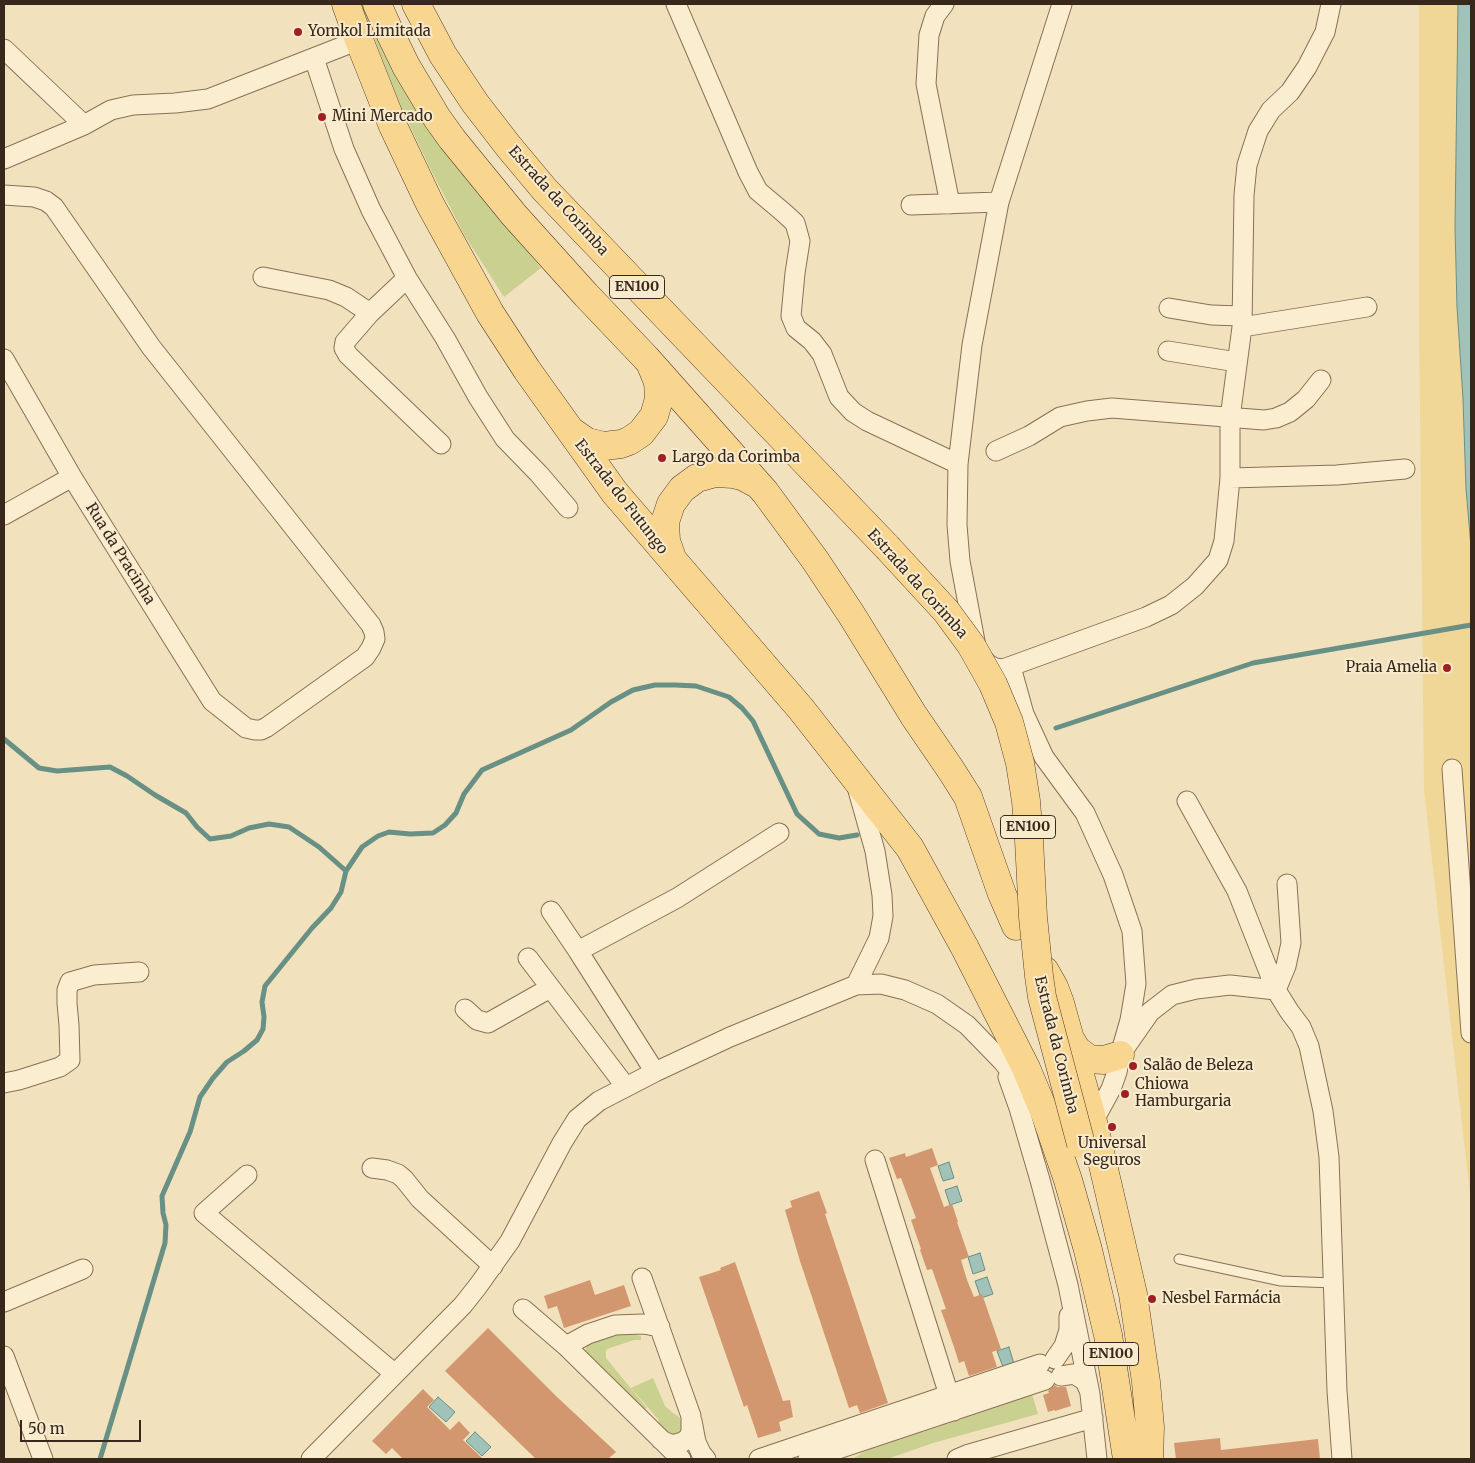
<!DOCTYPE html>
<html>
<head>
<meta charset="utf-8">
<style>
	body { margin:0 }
	#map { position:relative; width:1475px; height:1463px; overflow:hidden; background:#f1e1bd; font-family:Merriweather,serif }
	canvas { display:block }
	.frame { position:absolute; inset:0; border:5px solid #38281b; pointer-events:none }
	.scale { position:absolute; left:20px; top:1420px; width:121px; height:22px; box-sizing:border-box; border:2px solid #38281b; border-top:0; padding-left:6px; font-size:15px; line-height:18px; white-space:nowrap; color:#38281b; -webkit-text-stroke:4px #f8ebcd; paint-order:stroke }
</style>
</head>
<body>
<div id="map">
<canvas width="1475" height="1463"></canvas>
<div class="frame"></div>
<div class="scale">50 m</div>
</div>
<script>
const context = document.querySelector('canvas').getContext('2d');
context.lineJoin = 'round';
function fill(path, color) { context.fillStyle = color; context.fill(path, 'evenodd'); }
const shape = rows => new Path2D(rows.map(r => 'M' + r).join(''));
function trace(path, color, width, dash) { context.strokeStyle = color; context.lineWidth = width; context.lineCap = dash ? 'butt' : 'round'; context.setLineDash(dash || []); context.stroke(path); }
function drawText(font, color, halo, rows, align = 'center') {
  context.font = font + ' Merriweather,serif'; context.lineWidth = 4; context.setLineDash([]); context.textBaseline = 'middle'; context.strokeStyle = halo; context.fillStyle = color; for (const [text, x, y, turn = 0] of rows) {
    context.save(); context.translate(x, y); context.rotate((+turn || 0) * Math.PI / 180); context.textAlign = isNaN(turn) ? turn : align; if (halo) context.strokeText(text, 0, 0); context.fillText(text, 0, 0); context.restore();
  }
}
const green = shape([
	[361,4,366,4,494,211,541,268,504,297,465,236,432,172,400,105],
	[623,1332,641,1336,641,1340,634,1340,607,1349,606,1351,606,1358,647,1408,642,1411,587,1357,585,1351,587,1345,593,1342],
	[653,1378,665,1406,673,1413,679,1417,681,1420,682,1427,680,1431,674,1435,671,1436,660,1427,658,1419,631,1388],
	[1032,1394,1038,1414,933,1443,887,1459,853,1459,863,1452,877,1445,929,1430]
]);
const sand = shape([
	[1419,4,1458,4,1455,227,1457,307,1463,399,1466,489,1471,547,1471,1203,1424,790,1419,316]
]);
const water = shape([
	[1458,4,1471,4,1471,547,1466,489,1463,399,1457,307,1455,227,1458,4],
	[949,1162,954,1178,943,1181,938,1166,949,1162],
	[957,1186,962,1201,950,1205,945,1190,957,1186],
	[980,1253,985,1270,973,1274,968,1257,980,1253],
	[987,1277,993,1294,981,1298,975,1281,987,1277],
	[1009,1347,1014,1364,1003,1367,997,1351,1009,1347],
	[438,1397,455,1412,446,1422,429,1407,438,1397],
	[475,1432,491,1447,482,1456,466,1441,475,1432]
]);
const stream = shape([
	[1056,728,1253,663,1471,625],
	[4,739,39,768,57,771,110,767,127,776,155,795,186,813,197,827,210,839,231,836,249,828,269,824,289,827,319,847,346,871],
	[100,1459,165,1243,166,1225,163,1213,162,1196,190,1132,200,1097,213,1078,227,1062,244,1051,257,1040,263,1029,264,1017,262,1002,265,986,312,928,331,908,341,892,346,871,362,847,378,836,389,832,410,834,433,833,445,825,456,813,464,794,482,770,571,730,611,702,633,690,655,685,675,685,696,686,729,697,742,708,753,721,797,814,819,834,839,838,857,835]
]);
const building = shape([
	[932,1148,938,1165,930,1168,944,1207,952,1204,958,1222,957,1222,969,1257,961,1260,967,1280,974,1297,982,1294,1001,1349,992,1352,997,1367,969,1376,964,1361,959,1363,954,1347,941,1310,946,1309,932,1269,927,1270,920,1250,921,1249,911,1220,916,1218,901,1178,897,1179,889,1158,905,1153,906,1157],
	[819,1191,827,1213,825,1214,888,1403,860,1413,857,1405,849,1408,800,1261,785,1210,792,1207,790,1201],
	[735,1262,783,1401,790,1400,793,1417,779,1422,781,1431,758,1438,747,1405,744,1407,699,1277,721,1270,720,1268],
	[590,1280,595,1295,624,1285,631,1306,564,1328,557,1306,548,1309,544,1296],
	[488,1328,557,1397,616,1452,608,1459,536,1459,445,1371],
	[1055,1385,1057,1387,1066,1387,1071,1406,1055,1411,1055,1410,1048,1412,1043,1395,1049,1393,1048,1391],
	[423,1389,434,1400,427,1407,450,1430,459,1421,470,1433,463,1440,483,1459,403,1459,392,1448,386,1454,372,1441],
	[1220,1438,1221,1450,1318,1439,1320,1459,1176,1459,1174,1443]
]);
const lane = shape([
	[1179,1259,1281,1281,1334,1283]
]);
const street = shape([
	[676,4,748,172,758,191,783,212,795,223,800,241,795,273,791,316,796,328,812,341,822,354,839,397,853,412,867,421,958,464],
	[944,4,935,16,929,35,926,84,950,204],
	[1062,4,999,202,972,345,958,464,957,525,960,561,977,652,988,664,995,668,1003,669,1146,617,1171,605,1195,586,1218,560,1224,541,1230,478,1230,418,1242,327,1244,195,1247,165,1258,131,1271,110,1290,92,1307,67,1325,32,1331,4],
	[4,49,84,125],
	[314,58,344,149,371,210,407,278,445,338,478,397,505,439,539,474,568,508],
	[4,159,84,125,111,110,133,105,175,103,208,99,359,40],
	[4,195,34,197,46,201,54,207,151,347,371,625,374,632,375,639,371,648,365,657,267,727,261,730,255,730,246,728,212,701,72,477,4,359],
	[911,205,999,202],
	[263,277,329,290,346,297,370,313],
	[407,278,370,313,345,342,344,348,348,355,441,444],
	[1169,308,1211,315,1242,316],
	[1242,327,1367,307],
	[1168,351,1237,362],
	[996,451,1029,436,1060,417,1087,411,1112,408,1264,420,1276,418,1290,412,1306,399,1321,380],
	[1230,478,1337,475,1405,469],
	[4,515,72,477],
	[1011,667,1024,714,1044,757,1085,813,1113,875,1132,931,1136,984,1130,1020,1120,1055,1117,1072,1111,1089,1093,1122],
	[1452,769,1471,1033],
	[1187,801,1237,891,1276,990],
	[551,911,578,951,655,1072],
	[578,951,677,898,779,833],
	[528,958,626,1087],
	[856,985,879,938,883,916,882,895,875,851,857,787],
	[1276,990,1286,966,1291,943,1287,884],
	[465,1009,477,1020,488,1023,550,988],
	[1120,1055,1150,1012,1172,995,1196,989,1230,985,1276,990,1289,1011,1301,1027,1309,1046,1323,1111,1329,1157,1337,1391,1342,1459],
	[1008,1077,1019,1108,1040,1180,1068,1285,1090,1394,1097,1459],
	[4,1083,19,1080,60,1067,70,1060,69,1025,67,1003,67,990,70,982,94,975,139,972],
	[875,1160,954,1411],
	[372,1168,387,1170,398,1174,404,1179,420,1199,493,1266],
	[247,1175,204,1213,395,1374],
	[642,1278,691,1416,691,1431,689,1437,683,1442,672,1445,661,1440],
	[4,1302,83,1269],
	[523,1309,566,1346,681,1459],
	[566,1346,588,1334,615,1325,643,1324,660,1327],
	[4,1356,43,1459],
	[1055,1359,1064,1346,1069,1330,1069,1316],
	[1061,1376,1074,1374,1079,1377,1085,1381,1089,1390],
	[692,1421,696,1442,701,1453,706,1459],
	[311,1459,463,1305,478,1286,510,1241,562,1143,577,1119,599,1101,655,1072,730,1037,856,985,881,984,905,990,937,1004,967,1025,1003,1062,1031,1097],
	[759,1459,1040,1364],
	[808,1459,1045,1380],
	[957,1459,969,1454,1093,1418]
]);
const primary = shape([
	[346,4,359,40,393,126,430,204,490,313,527,370,615,493,801,709,910,848,965,948,1026,1068,1046,1116,1068,1180,1088,1250,1108,1335,1127,1459],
	[377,4,391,35,406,66,437,118,452,139,514,215,586,295,646,358,765,492,815,560,851,614,914,716,951,770,968,797,1002,894,1016,926],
	[416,4,443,55,475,103,509,147,545,190,887,547],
	[571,431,587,442,604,446,621,444,629,441,641,433,654,416,659,399,658,382,651,365],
	[672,558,666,541,665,522,671,504,682,489,697,478,715,473,733,474,742,476,757,484],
	[1045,971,1054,987,1060,1003,1093,1122,1133,1294,1146,1382,1150,1427,1149,1459],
	[1069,1037,1077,1050,1089,1059,1104,1060,1120,1055]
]);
const primaryBridge = shape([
	[887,547,946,611,971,645,993,684,1009,722,1020,763,1026,801,1029,840,1033,917,1039,976,1042,997,1081,1144]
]);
const markers = [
	[298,32,5,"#9e2023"],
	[322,117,5,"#9e2023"],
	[662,458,5,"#9e2023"],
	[1447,668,5,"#9e2023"],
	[1133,1066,5,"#9e2023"],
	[1125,1094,5,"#9e2023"],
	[1112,1127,5,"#9e2023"],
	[1152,1299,5,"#9e2023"]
];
const shields = [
	[637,287,55],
	[1028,827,55],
	[1111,1354,55]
];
const shieldNames = [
	["EN100",637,287],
	["EN100",1028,827],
	["EN100",1111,1354]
];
const poiNames = [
	["Yomkol Limitada",308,32],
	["Mini Mercado",332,117],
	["Largo da Corimba",672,458],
	["Praia Amelia",1437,668,"right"],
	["Salão de Beleza",1143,1066],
	["Chiowa",1135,1085],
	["Hamburgaria",1135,1102],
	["Universal",1112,1144,"center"],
	["Seguros",1112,1161,"center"],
	["Nesbel Farmácia",1162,1299]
];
const streetNames = [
	["Estrada da Corimba",558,201,48],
	["Estrada do Futungo",621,497,52],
	["Rua da Pracinha",120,554,58],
	["Estrada da Corimba",917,584,48],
	["Estrada da Corimba",1056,1045,76]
];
fill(green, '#c9d090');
fill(sand, '#f0d797');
fill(water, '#a1c2b8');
trace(water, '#689085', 1);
trace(stream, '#689085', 5);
fill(building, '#d3976f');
trace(lane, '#8a7055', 11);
trace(street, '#8a7055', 21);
trace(primary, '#573e2a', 29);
trace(lane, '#fbeed0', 9);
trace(street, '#fbeed0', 19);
trace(primary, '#f9d690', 28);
trace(primaryBridge, '#573e2a', 29, []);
trace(primaryBridge, '#f9d690', 28);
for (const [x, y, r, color] of markers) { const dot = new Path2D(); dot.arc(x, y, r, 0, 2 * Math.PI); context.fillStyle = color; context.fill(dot); trace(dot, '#f8ebcd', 2); }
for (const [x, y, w] of shields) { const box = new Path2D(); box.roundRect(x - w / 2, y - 11.5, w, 23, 4); context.fillStyle = '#f8ebcd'; context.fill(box); trace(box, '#38281b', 1); }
drawText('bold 14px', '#38281b', null, shieldNames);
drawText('15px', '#38281b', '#f8ebcd', poiNames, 'left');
drawText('15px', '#38281b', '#f8ebcd', streetNames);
</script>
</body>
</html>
